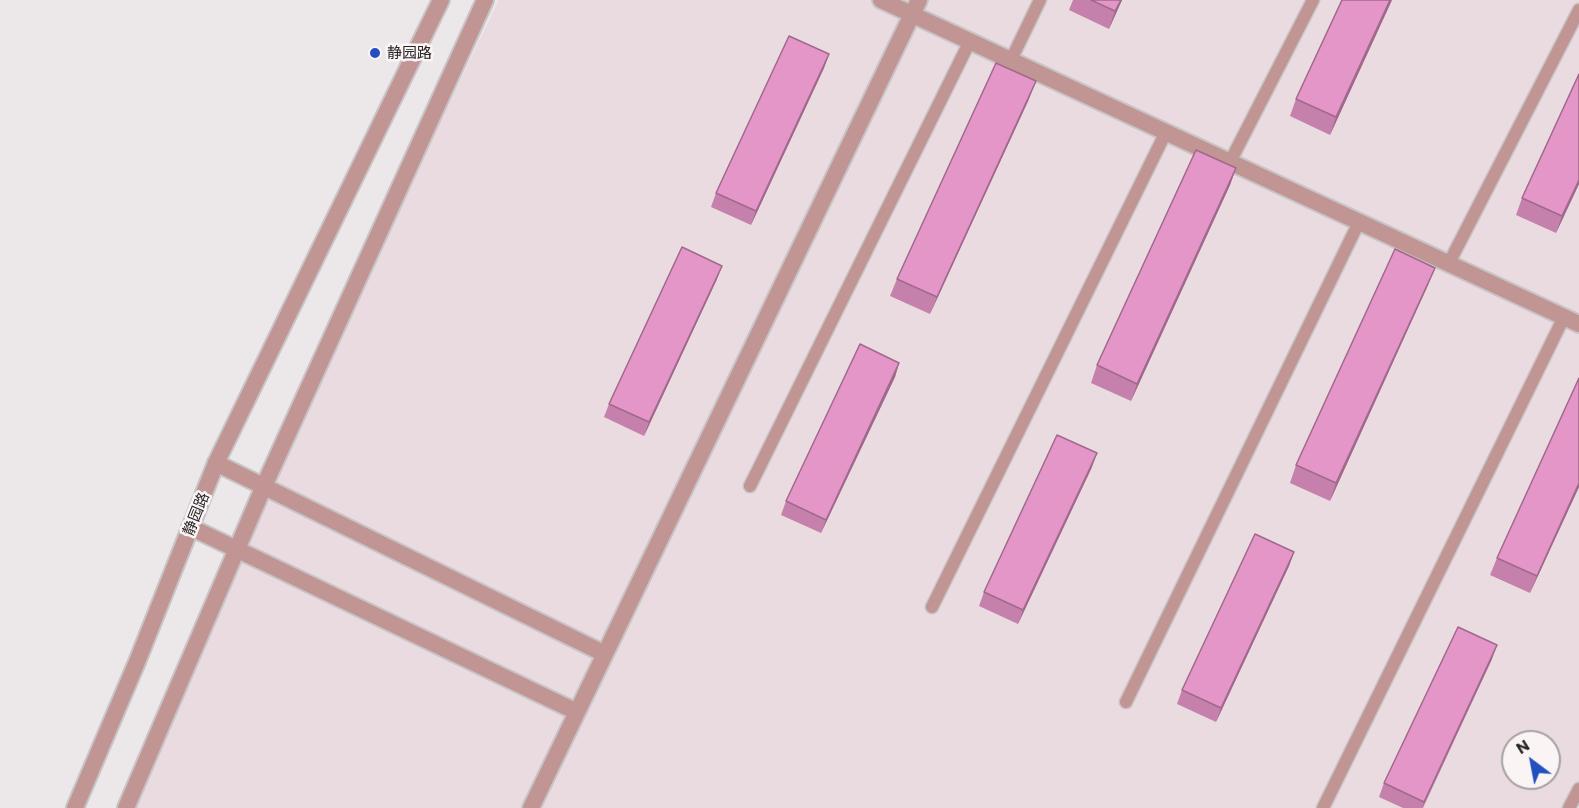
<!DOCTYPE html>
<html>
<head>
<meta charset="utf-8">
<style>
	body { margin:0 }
	#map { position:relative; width:1579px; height:808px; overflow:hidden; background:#ece7e8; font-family:Commissioner,sans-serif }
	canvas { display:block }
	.north { position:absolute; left:1501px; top:730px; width:60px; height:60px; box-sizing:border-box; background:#faf4f5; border:2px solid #a5a1a2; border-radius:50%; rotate:328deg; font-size:16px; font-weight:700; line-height:24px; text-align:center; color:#262425 }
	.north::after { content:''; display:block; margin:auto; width:21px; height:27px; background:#2251bf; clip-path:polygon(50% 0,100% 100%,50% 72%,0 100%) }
</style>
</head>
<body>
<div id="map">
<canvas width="1579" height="808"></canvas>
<div class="north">N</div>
</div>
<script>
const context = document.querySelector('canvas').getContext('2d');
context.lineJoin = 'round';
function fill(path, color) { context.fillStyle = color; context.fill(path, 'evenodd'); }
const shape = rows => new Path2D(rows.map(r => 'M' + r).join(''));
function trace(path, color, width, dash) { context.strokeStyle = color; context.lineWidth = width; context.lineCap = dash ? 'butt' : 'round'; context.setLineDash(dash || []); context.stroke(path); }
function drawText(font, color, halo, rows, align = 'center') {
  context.font = font + ' Commissioner,"Noto Sans SC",sans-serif'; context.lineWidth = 5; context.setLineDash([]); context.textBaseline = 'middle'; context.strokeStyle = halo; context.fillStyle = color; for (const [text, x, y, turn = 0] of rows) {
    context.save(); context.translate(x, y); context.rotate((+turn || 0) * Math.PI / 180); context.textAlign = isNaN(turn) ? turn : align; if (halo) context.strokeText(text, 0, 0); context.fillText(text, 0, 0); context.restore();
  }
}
const built = shape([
	[499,0,1579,0,1579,808,126,808,264,486],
	[1513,742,1549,742,1549,778,1513,778]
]);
const service = shape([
	[1011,60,1040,0],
	[1230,162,1313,0],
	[1449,263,1579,10],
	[750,486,970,41],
	[932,607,1166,132],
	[1126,702,1359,222],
	[1323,808,1564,317],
	[1569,808,1579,789]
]);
const minor = shape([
	[881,0,1579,324],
	[216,463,605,654],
	[190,527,577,712],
	[531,808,919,0]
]);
const tertiary = shape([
	[75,808,137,662,216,463,441,0],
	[126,808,264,486,485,0]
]);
const wall = shape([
	[1073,0,1122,0,1109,29,1069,10],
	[1392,0,1330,135,1290,116,1296,99],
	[829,54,824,68,751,225,711,207,716,193],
	[1579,74,1579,184,1556,233,1516,215,1522,198],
	[1029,99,930,314,890,296,897,279],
	[1236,168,1230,185,1131,401,1091,383,1097,365],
	[717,279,644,436,604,417,609,404],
	[1428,285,1330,501,1290,483,1296,465],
	[899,363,895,377,821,533,781,515,786,501],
	[1579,378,1579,487,1530,593,1490,575,1497,558],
	[1092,467,1018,624,979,606,984,592],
	[1294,552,1289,566,1216,722,1177,704,1182,690],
	[1492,659,1423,808,1403,808,1379,797,1384,783]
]);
const shadedWall = shape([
	[1121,0,1122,0,1109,29,1115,11],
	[1390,0,1392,0,1330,135,1336,117],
	[829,54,824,68,751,225,756,211],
	[1036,81,1029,99,930,314,937,297],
	[1236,168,1230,185,1131,401,1137,384],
	[1579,180,1579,184,1556,233,1562,216],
	[722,266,717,279,644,436,649,422],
	[1435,268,1428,285,1330,501,1336,483],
	[899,363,895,377,821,533,826,520],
	[1097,453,1092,467,1018,624,1023,610],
	[1579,483,1579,487,1530,593,1537,576],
	[1294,552,1289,566,1216,722,1221,708],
	[1497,645,1492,659,1422,808,1424,802]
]);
const building = shape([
	[1091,0,1121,0,1115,11,1091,0],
	[1342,0,1390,0,1336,117,1296,99,1342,0],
	[789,36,829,54,756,211,716,193,789,36],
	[996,63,1036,81,937,297,897,279,996,63],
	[1579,74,1579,180,1562,216,1522,198,1579,74],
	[1196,150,1236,168,1137,384,1097,365,1196,150],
	[682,247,722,266,649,422,609,404,682,247],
	[1395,249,1435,268,1336,483,1296,465,1395,249],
	[860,344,899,363,826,520,786,501,860,344],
	[1579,378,1579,483,1537,576,1497,558,1579,378],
	[1057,435,1097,453,1023,610,984,592,1057,435],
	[1255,534,1294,552,1221,708,1182,690,1255,534],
	[1458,627,1497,645,1424,802,1384,783,1458,627]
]);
const markers = [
	[375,53,6,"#2251bf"]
];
const poiNames = [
	["静园路",387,53]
];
const streetNames = [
	["静园路",196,514,-68]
];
fill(built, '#e9dbdf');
trace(service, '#c8c4c5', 15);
trace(minor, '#c8c4c5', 20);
trace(tertiary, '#c8c4c5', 20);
trace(service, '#c09594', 12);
trace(minor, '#c09594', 16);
trace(tertiary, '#c09594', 16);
fill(wall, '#c581ac');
fill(shadedWall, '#a0698c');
fill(building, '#e596c8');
trace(building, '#a0698c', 1.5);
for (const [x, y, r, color] of markers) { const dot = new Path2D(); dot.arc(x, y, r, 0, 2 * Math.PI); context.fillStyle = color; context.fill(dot); trace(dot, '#faf4f5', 2); }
drawText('15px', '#262425', '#faf4f5', poiNames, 'left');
drawText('15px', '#262425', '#faf4f5', streetNames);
</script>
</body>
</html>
